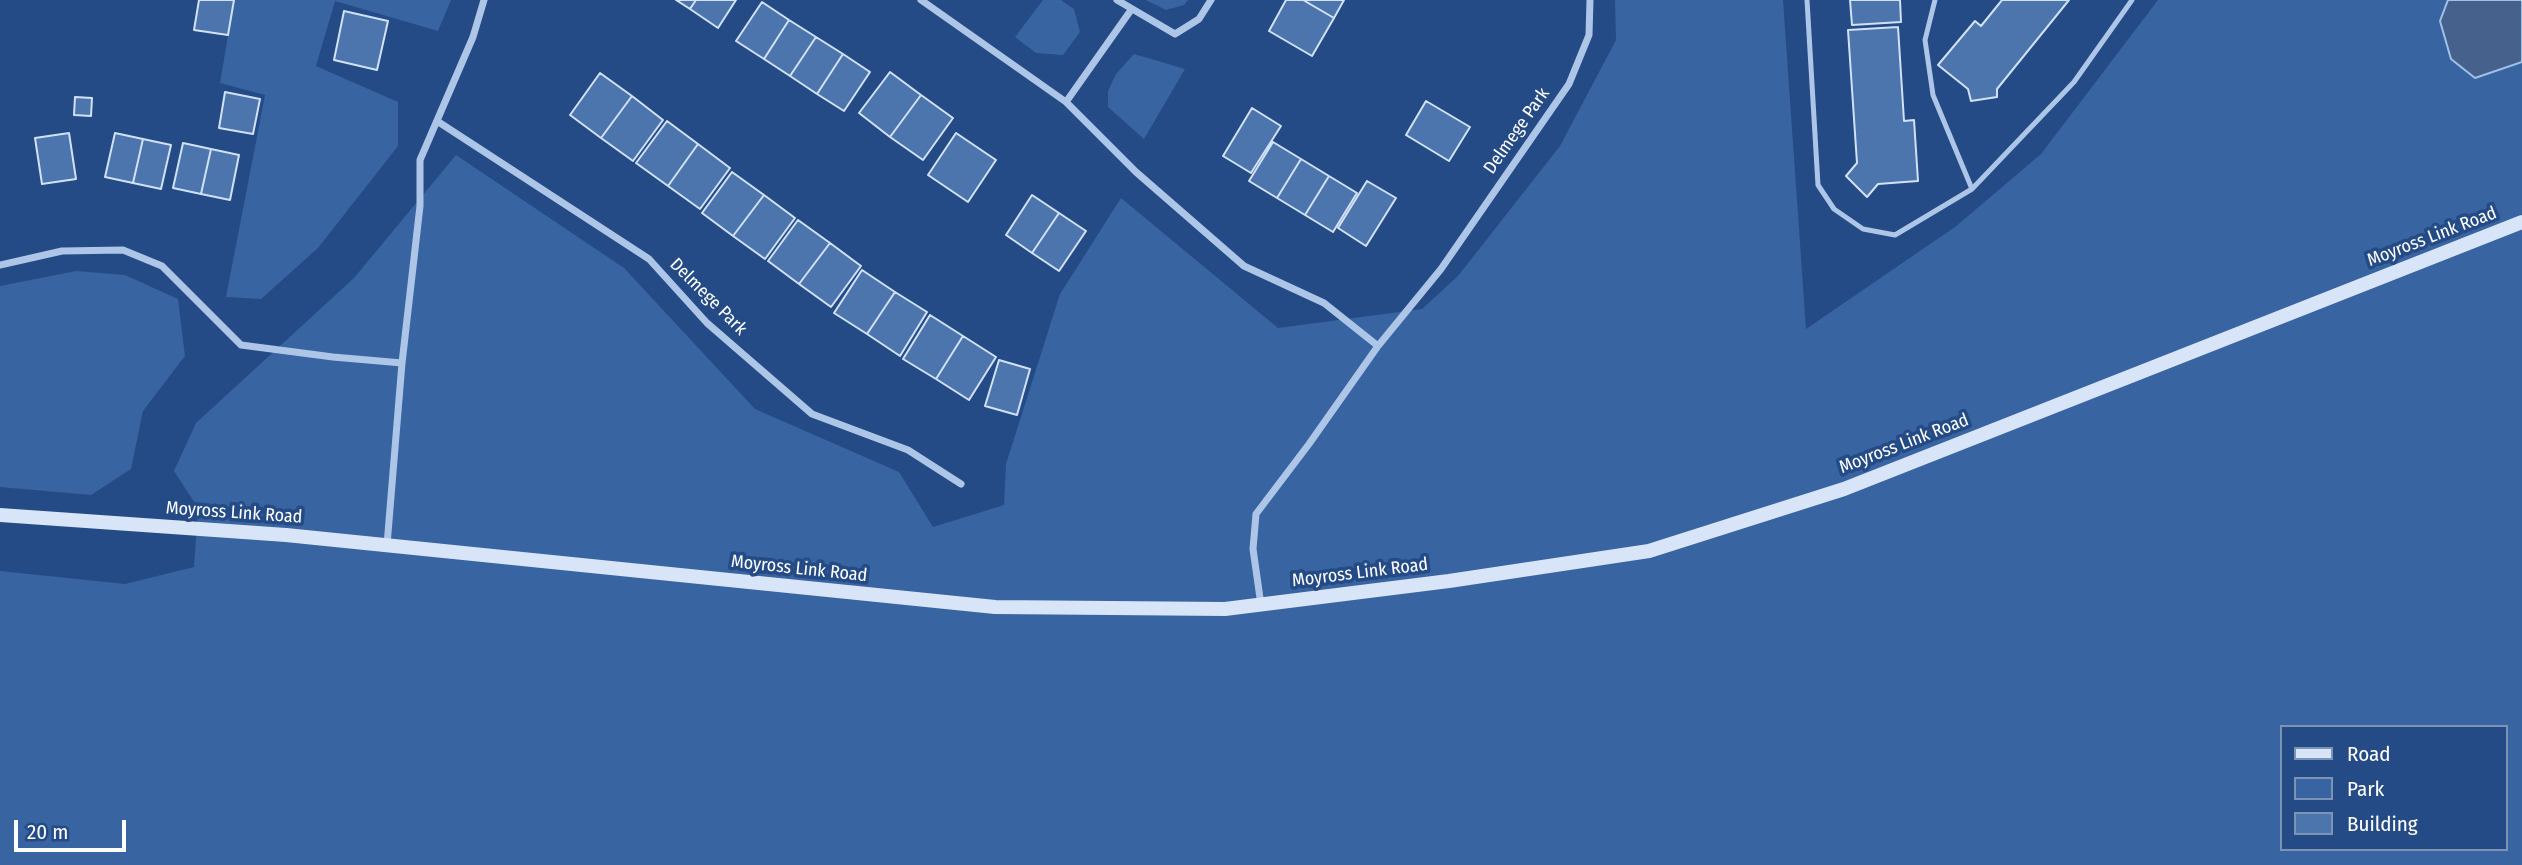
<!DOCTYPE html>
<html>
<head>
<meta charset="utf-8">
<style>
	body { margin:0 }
	#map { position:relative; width:2522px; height:865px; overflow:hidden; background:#244b85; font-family:"Fira Sans Condensed",sans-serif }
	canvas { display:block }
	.legend { position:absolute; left:2280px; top:725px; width:228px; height:126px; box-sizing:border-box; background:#244b85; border:2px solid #7c93b6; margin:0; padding:9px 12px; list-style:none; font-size:21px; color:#fff }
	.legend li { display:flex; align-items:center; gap:14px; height:35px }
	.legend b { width:35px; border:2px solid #7c93b6 }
	.scale { position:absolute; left:14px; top:820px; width:112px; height:32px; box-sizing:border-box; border:4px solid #fff; border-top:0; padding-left:9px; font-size:21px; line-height:24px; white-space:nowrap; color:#fff; -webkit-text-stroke:5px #244b85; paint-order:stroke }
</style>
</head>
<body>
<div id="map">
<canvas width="2522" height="865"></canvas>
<ul class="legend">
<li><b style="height:9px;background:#d8e4f7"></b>Road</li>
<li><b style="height:19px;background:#3864a2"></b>Park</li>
<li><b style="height:19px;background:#4c74ad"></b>Building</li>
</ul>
<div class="scale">20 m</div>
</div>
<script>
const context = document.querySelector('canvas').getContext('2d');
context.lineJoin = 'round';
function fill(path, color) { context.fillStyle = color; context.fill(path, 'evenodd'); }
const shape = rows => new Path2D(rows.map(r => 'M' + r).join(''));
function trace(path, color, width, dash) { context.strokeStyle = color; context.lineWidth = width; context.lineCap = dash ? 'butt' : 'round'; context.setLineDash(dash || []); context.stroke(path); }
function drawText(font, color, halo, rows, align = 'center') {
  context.font = font + ' "Fira Sans Condensed",sans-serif'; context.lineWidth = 7; context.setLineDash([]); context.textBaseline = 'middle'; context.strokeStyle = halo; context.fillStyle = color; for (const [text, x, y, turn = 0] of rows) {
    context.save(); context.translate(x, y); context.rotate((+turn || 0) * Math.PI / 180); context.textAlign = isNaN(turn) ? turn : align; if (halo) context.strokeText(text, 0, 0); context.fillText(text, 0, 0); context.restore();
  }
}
const green = shape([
	[234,0,451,0,438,31,335,1,316,66,398,102,398,146,318,248,261,299,226,297,265,95,220,83],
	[1043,0,1061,0,1074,9,1080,32,1063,55,1036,53,1015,37],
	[1146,0,1188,0,1184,5,1166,10],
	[1615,0,1783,0,1806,329,1955,227,2041,154,2158,0,2522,0,2522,865,0,865,0,571,125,584,194,567,198,508,174,471,196,423,354,278,456,155,624,268,755,409,899,472,933,527,1004,505,1006,464,1060,294,1121,198,1278,328,1422,309,1458,276,1560,146,1616,40],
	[2282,727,2506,727,2506,849,2282,849],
	[1134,54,1185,69,1144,139,1108,107,1108,91,1116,74],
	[76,271,125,275,178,299,185,356,143,411,131,469,91,495,0,487,0,286]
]);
const water = shape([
	[2448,0,2522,0,2522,62,2475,78,2451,59,2440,21,2448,0]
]);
const building = shape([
	[199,0,234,0,228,35,194,30,199,0],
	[676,0,696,0,690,9,676,0],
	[696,0,736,0,718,28,690,9,696,0],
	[1286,0,1303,0,1334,18,1312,56,1269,31,1286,0],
	[1303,0,1344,0,1334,18,1303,0],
	[1850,0,1900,0,1901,22,1852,25,1850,0],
	[2002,0,2069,0,1997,89,1997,97,1971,101,1968,89,1938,65,1975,21,1981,26,2002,0],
	[762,2,789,20,764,59,736,41,762,2],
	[344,11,388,21,377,70,334,60,344,11],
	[789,20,816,37,790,76,764,59,789,20],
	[1898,27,1904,121,1914,120,1918,181,1878,184,1867,197,1846,176,1857,163,1848,30,1898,27],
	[816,37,843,54,817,94,790,76,816,37],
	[843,54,870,72,844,111,817,94,843,54],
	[890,72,921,95,890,137,859,113,890,72],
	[600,73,632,96,601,138,570,115,600,73],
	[225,92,260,99,253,134,219,128,225,92],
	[921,95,953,118,923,160,890,137,921,95],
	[632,96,663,120,633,161,601,138,632,96],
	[75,97,92,98,91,116,74,115,75,97],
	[1426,101,1470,127,1449,161,1406,135,1426,101],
	[1252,108,1281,126,1251,173,1223,156,1252,108],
	[667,121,698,144,668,186,636,163,667,121],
	[69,133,76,179,42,184,35,138,69,133],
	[115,133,143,139,133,183,105,177,115,133],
	[956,133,996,160,968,202,928,175,956,133],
	[143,139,171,145,161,189,133,183,143,139],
	[1273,142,1301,159,1277,198,1249,181,1273,142],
	[183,143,211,149,201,194,173,188,183,143],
	[698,144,730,168,700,209,668,186,698,144],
	[211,149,239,155,230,200,201,194,211,149],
	[1301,159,1329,176,1305,215,1277,198,1301,159],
	[732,172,764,195,733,236,702,213,732,172],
	[1329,176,1357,193,1333,232,1305,215,1329,176],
	[1367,181,1396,198,1366,246,1338,228,1367,181],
	[764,195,795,218,765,259,733,236,764,195],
	[1032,195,1059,213,1032,253,1006,235,1032,195],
	[1059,213,1086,231,1059,271,1032,253,1059,213],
	[798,220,830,243,799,284,768,261,798,220],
	[830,243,861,266,831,307,799,284,830,243],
	[862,270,895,292,867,334,834,313,862,270],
	[895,292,927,312,900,356,867,334,895,292],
	[930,315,963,336,936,379,903,359,930,315],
	[963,336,996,357,969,400,936,379,963,336],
	[999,360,1030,369,1017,415,985,406,999,360]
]);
const lane = shape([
	[1807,0,1818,185,1834,209,1863,229,1895,235,1972,189,2074,82,2132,0],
	[1935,0,1925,40,1933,95,1972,189]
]);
const street = shape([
	[921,0,1066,102,1136,172,1244,266,1324,303,1378,346],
	[1117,0,1175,34,1199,19,1211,0],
	[1066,102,1131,10],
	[437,121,649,259,707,323,812,414,908,450,961,484],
	[0,265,62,251,123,250,162,266,241,345,333,357,402,363],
	[387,545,402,363,420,206,420,160,473,37,484,0],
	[1261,605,1253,549,1256,514,1309,444,1378,346,1441,269,1569,84,1589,35,1590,0]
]);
const secondary = shape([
	[0,515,286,535,995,607,1225,609,1449,581,1649,551,1844,489,2522,222]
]);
const streetNames = [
	["Delmege Park",1517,131,-55],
	["Moyross Link Road",2432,237,-21],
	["Delmege Park",708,297,45],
	["Moyross Link Road",1904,444,-21],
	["Moyross Link Road",234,513,4],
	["Moyross Link Road",799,569,6],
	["Moyross Link Road",1360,573,-7]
];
fill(green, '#3864a2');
fill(water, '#46628c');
trace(water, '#a1c0e9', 2);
fill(building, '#4c74ad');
trace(building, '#d1e1f7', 2);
trace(lane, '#adc6e8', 5);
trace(street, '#adc6e8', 7);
trace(secondary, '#d8e4f7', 14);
drawText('18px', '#fff', '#244b85', streetNames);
</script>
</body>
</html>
